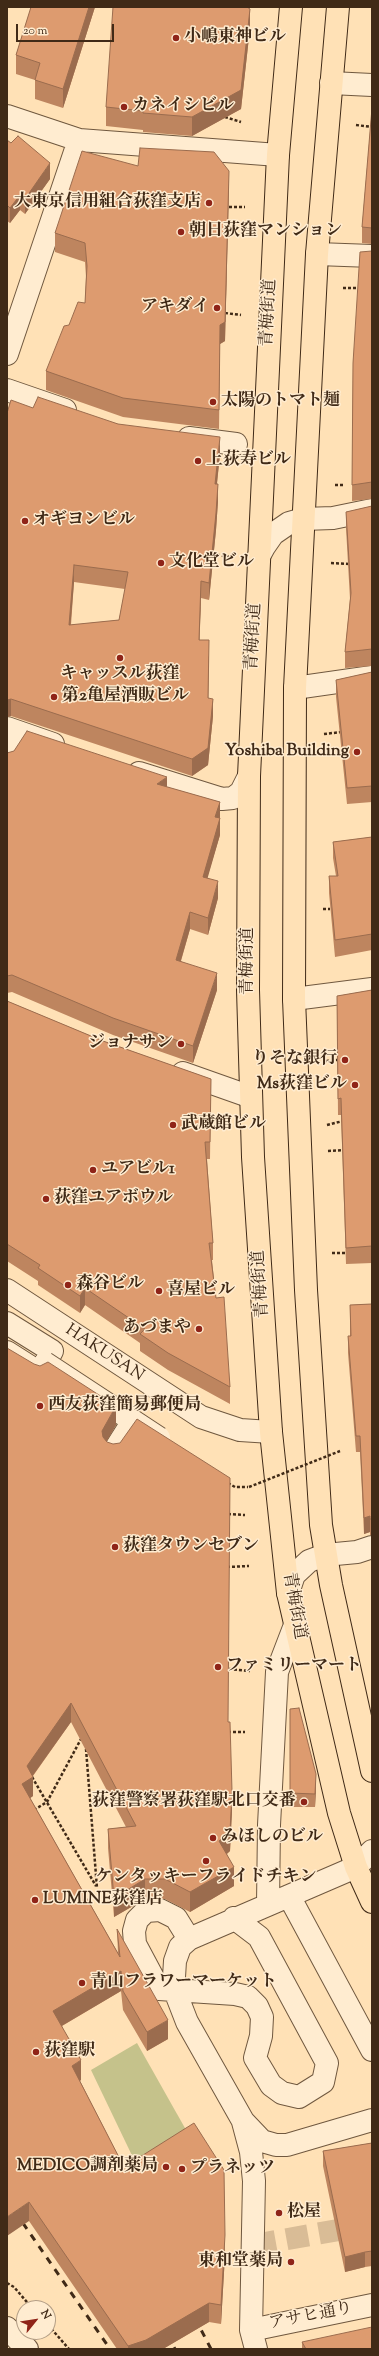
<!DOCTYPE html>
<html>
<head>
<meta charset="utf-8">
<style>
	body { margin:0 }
	#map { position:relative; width:379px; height:2356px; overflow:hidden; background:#ffe1b6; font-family:"Sorts Mill Goudy",serif }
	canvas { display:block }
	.frame { position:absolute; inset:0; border:8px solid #402a17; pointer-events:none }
	.north { position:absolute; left:16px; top:2300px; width:40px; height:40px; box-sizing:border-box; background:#ffecd0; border:1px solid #b39e86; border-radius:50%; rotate:60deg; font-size:11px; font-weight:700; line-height:16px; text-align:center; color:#402a17 }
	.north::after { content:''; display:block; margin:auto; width:14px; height:18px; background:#8f2418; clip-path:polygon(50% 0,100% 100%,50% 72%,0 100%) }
	.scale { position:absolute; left:16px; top:24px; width:98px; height:18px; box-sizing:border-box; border:2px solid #402a17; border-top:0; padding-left:5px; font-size:12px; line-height:14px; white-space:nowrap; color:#402a17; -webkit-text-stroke:3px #ffecd0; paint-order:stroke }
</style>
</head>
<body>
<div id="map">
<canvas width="379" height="2356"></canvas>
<div class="frame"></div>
<div class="north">N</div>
<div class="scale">20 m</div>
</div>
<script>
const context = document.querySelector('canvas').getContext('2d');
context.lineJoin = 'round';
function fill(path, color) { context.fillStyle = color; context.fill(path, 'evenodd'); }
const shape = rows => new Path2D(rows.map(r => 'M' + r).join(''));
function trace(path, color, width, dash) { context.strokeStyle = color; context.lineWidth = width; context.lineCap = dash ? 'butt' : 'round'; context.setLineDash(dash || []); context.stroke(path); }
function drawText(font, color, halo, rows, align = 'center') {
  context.font = font + ' "Sorts Mill Goudy","Noto Serif JP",serif'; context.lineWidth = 3; context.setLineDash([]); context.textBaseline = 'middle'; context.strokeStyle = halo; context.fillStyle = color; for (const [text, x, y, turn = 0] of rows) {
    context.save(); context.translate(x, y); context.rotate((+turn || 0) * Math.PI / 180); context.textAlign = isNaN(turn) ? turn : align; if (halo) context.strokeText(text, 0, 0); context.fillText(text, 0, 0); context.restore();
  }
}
const green = shape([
	[137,2043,190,2137,138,2168,91,2070]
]);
const minorTunnel = shape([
	[254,2245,372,2224]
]);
const path = shape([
	[225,117,241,122],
	[356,125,372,127],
	[229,207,245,207],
	[343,288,360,288],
	[225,313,241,315],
	[335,485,345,485],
	[212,554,230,557],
	[331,563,350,564],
	[324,734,342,732],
	[323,909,330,909],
	[326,1061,337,1060],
	[327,1125,343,1121],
	[328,1151,345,1150],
	[332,1253,349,1253],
	[228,1483,235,1487,248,1487],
	[228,1514,245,1515],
	[227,1567,249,1566],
	[229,1669,250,1671],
	[228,1732,245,1732],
	[86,1749,97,1888],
	[32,1777,96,1886],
	[34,1810,47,1802,81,1739],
	[7,2283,14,2287,32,2308],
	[48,2325,69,2349]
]);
const minor = shape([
	[331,83,372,85],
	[7,116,79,140,278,155],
	[317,254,372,256],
	[7,354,79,140],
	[7,390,65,410],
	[189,438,236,444],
	[258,558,264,547,273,534,289,523,303,519,333,518,372,510],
	[295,688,372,677],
	[7,728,53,744],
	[7,758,21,733],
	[139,773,222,799,233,798,241,792,249,776],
	[294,999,372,989],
	[183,1073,251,1097],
	[7,1290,201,1417,240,1430,271,1432],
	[7,1323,52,1351,40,1373,7,1352],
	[288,1593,294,1575,309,1561,325,1555,357,1552,372,1547],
	[372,1851,356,1867,189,1939,180,1947,175,1961,174,1977,175,1991,187,2022,243,2121,262,2141,276,2145,287,2145,372,2120],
	[289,1896,372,2050],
	[268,1904,269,1825,277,1672,295,1625],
	[189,1939,176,1918,160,1910,146,1911,137,1920,134,1931,135,1944,159,1989,235,1994,248,1997,257,2006,262,2017,261,2036,255,2058,271,2085,282,2093,299,2097,323,2082,327,2063,259,1937,234,1918],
	[243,2122,251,2152,254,2181,251,2330,256,2349],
	[7,2328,27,2349],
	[251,2330,372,2305]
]);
const major = shape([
	[291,7,278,155,249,776,248,990,253,1157,271,1432,288,1593,339,1813,356,1867,372,1902],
	[338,7,317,254,295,688,294,999,306,1290,321,1525,331,1585,372,1771]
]);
const rail = shape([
	[7,2200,110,2349],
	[195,2318,211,2349],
	[167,2335,175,2349]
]);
const pathBridge = shape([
	[249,1487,340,1451]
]);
const minorBridge = shape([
	[45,1363,159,1438],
	[114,1451,133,1421]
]);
const wall = shape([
	[28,7,95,7,63,108,35,99,35,80,16,74,16,55,31,8],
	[250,28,241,109,192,136,143,132,143,130,106,126,106,107],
	[372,108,372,244,362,243,362,227],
	[7,140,50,179,25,214,20,210,10,223,7,221],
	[229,190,225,341,220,344,219,429,123,417,46,390,46,371,69,325,85,303,86,277,85,262,55,252,55,233],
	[372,251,372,499,352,501,353,363],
	[33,408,118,424,220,454,217,484,218,501,216,530,209,600,201,598,199,640,209,657,208,698,213,716,208,765,192,776,11,716,7,717],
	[74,582,125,589,119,620,71,625],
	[372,506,372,666,345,668,345,652,350,599,346,528,346,512],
	[372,672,372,802,347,804,336,697,336,680],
	[7,753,167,787,220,802,220,835,207,878,218,898,208,935,190,929,181,961,217,990,193,1063,113,1035,12,992,7,993],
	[372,837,372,950,335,957,329,893,329,876,336,876,333,858,333,842],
	[372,990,372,1263,346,1264,341,1115,338,1115,337,996],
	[7,1001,103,1041,211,1079,210,1159,207,1159,213,1243,213,1260,212,1260,216,1298,230,1387,230,1404,168,1370,140,1351,140,1343,85,1305,80,1313,38,1285,38,1281,7,1261],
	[372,1304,372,1535,370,1535,370,1532,364,1534,360,1452,356,1452,348,1353,348,1336,350,1336,350,1305],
	[7,1348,116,1425,106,1441,228,1722,232,1810,230,1851,227,1854,234,1886,190,1912,165,1899,145,1899,114,1917,108,1848,108,1829,126,1827,71,1722,33,1776,33,1796,30,1798,118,1953,117,1929,168,2039,147,2051,123,2010,121,1991,62,2026,81,2080,80,2081,124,2167,225,2255,221,2324,209,2322,163,2349,117,2349,29,2221],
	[290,1709,316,1788,315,1807,290,1807],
	[372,2143,372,2266,365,2267,345,2272,323,2166,323,2151],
	[302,2342,372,2349,302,2349]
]);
const shadedWall = shape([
	[89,7,95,7,63,108,63,89],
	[250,9,250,28,241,109,192,136,192,117],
	[50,163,50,179,25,214,25,199],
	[229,171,225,341,220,344,219,429,220,325],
	[20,195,20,210,10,223,10,208],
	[220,437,220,454,215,501,215,484],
	[218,484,218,501,216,530,209,600,209,583],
	[74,565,74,582,69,642,69,625],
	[201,581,201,598,199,657,199,640],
	[209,640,209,657,208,715,208,698],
	[11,699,11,716,7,717,7,700],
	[213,699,213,716,208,765,192,776,192,759],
	[167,777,167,794,157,784],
	[220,802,220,835,203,894,203,877,215,817],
	[218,881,218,898,208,935,208,918],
	[190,912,190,929,176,977,176,960],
	[217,973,217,990,193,1063,193,1046],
	[85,1288,85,1305,80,1313,80,1296],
	[116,1406,116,1425,102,1450,102,1431],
	[370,1516,370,1532,364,1534,364,1518],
	[71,1703,71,1722,31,1778,33,1777,33,1796,22,1804,22,1784,27,1766],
	[316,1774,316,1788,315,1807,315,1794],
	[232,1791,232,1810,230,1851,219,1860,219,1841],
	[234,1867,234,1886,190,1912,190,1892],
	[145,1879,145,1899,114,1917,114,1898],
	[121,1971,121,1991,53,2031,53,2011],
	[168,2020,168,2039,147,2051,147,2032],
	[81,2060,81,2080,72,2085,72,2066],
	[29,2202,29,2221,7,2236,7,2217],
	[225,2235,225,2255,221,2324,221,2305],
	[365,2252,365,2267,345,2272,345,2257],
	[209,2303,209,2322,163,2349,128,2349,128,2346]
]);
const building = shape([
	[31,7,89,7,63,89,35,80,40,63,16,55,31,7],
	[113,7,247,7,250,9,241,90,192,117,143,113,143,111,106,107,113,7],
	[372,108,372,228,362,227,372,108],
	[18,136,50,163,25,199,20,195,10,208,7,205,7,140,11,143,18,136],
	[140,148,214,152,229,171,225,322,220,325,219,410,123,398,46,371,64,326,69,325,78,302,85,303,87,266,85,243,55,233,82,151,138,166,140,148],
	[372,251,372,482,352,485,353,363,360,252,372,251],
	[38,397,118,424,220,437,215,484,218,484,216,513,209,583,201,581,199,640,209,640,208,698,213,699,208,748,192,759,11,699,7,700,7,413,11,400,33,408,38,397],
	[74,565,128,572,119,620,69,625,74,565],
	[372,506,372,649,345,652,351,593,346,512,372,506],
	[372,672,372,786,347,788,336,680,372,672],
	[27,731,167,777,157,784,220,802,215,817,220,818,203,877,218,881,208,918,190,912,176,960,217,973,193,1046,113,1018,12,975,7,976,7,753,14,751,27,731],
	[372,837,372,934,335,940,329,876,338,876,333,842,372,837],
	[372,990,372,1246,346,1248,341,1098,338,1099,337,996,372,990],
	[7,1001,103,1041,211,1079,210,1142,205,1142,213,1243,209,1243,216,1298,224,1297,230,1387,168,1353,140,1334,145,1329,85,1288,80,1296,38,1268,40,1265,7,1244,7,1001],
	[372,1304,372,1519,370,1519,370,1516,364,1518,360,1436,356,1436,348,1336,351,1336,350,1305,372,1304],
	[7,1348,34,1364,40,1366,48,1362,116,1406,102,1431,103,1437,107,1442,113,1444,120,1443,137,1419,230,1478,228,1722,230,1722,232,1791,230,1832,219,1841,234,1867,190,1892,165,1879,145,1879,114,1898,108,1829,136,1826,71,1703,27,1766,33,1777,22,1784,120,1957,117,1929,168,2020,147,2032,123,1991,121,1971,53,2011,81,2060,72,2066,124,2167,194,2123,224,2170,225,2235,221,2305,209,2303,146,2340,128,2346,29,2202,7,2217,7,1348],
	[299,1708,316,1774,315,1794,290,1793,290,1709,299,1708],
	[372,2143,372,2251,365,2252,345,2257,323,2151,372,2143],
	[372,2327,372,2349,306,2349,302,2342,372,2327]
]);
const markers = [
	[176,38,4,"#8f2418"],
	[124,107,4,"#8f2418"],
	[209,203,4,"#8f2418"],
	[181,232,4,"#8f2418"],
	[217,308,4,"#8f2418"],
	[213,402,4,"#8f2418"],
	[198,461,4,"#8f2418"],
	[25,521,4,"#8f2418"],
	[161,563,4,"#8f2418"],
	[120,658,4,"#8f2418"],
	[54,697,4,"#8f2418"],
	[357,752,4,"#8f2418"],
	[181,1044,4,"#8f2418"],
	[345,1060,4,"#8f2418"],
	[355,1085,4,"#8f2418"],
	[173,1125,4,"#8f2418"],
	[93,1170,4,"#8f2418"],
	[46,1199,4,"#8f2418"],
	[68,1285,4,"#8f2418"],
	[159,1291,4,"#8f2418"],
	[199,1329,4,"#8f2418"],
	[40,1406,4,"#8f2418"],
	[115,1547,4,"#8f2418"],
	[218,1667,4,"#8f2418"],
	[304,1802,4,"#8f2418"],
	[213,1838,4,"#8f2418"],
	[206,1861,4,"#8f2418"],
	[35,1900,4,"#8f2418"],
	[82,1983,4,"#8f2418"],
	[36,2052,4,"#8f2418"],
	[166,2167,4,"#8f2418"],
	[182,2169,4,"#8f2418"],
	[279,2213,4,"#8f2418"],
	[291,2262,4,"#8f2418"]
];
const poiNames = [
	["小嶋東神ビル",184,38],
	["カネイシビル",132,107],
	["大東京信用組合荻窪支店",201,203,"right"],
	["朝日荻窪マンション",189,232],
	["アキダイ",209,308,"right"],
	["太陽のトマト麺",221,402],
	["上荻寿ビル",206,461],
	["オギヨンビル",33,521],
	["文化堂ビル",169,563],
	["キャッスル荻窪",120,675,"center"],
	["第2亀屋酒販ビル",62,697],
	["Yoshiba Building",349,752,"right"],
	["ジョナサン",173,1044,"right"],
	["りそな銀行",337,1060,"right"],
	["Ms荻窪ビル",347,1085,"right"],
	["武蔵館ビル",181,1125],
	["ユアビル1",101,1170],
	["荻窪ユアボウル",54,1199],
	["森谷ビル",76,1285],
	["喜屋ビル",167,1291],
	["あづまや",191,1329,"right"],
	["西友荻窪簡易郵便局",48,1406],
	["荻窪タウンセブン",123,1547],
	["ファミリーマート",226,1667],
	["荻窪警察署荻窪駅北口交番",296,1802,"right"],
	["みほしのビル",221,1838],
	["ケンタッキーフライドチキン",206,1878,"center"],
	["LUMINE荻窪店",43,1900],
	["青山フラワーマーケット",90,1983],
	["荻窪駅",44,2052],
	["MEDICO調剤薬局",158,2167,"right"],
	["プラネッツ",190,2169],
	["松屋",287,2213],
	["東和堂薬局",283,2262,"right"]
];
const streetNames = [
	["青梅街道",270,313,-87],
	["青梅街道",255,637,-87],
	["青梅街道",249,961,-90],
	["青梅街道",262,1284,-94],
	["HAKUSAN",104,1354,33],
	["青梅街道",293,1606,80],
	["アサヒ通り",311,2317,-11]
];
fill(green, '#c5c28b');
trace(minorTunnel, '#d9bc96', 22, [22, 11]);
trace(minor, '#70583f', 24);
trace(major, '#402a17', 24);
trace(path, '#402a17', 2.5, [3, 2]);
trace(minor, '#ffecd0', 22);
trace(major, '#ffe1b6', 22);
trace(rail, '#402a17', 3, [7, 7]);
trace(minorBridge, '#70583f', 24, []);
trace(pathBridge, '#402a17', 2.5, [3, 2]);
trace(minorBridge, '#ffecd0', 22);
fill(wall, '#be855f');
fill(shadedWall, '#9b6c4e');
fill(building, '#dd9b6f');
trace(building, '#9b6c4e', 1);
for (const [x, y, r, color] of markers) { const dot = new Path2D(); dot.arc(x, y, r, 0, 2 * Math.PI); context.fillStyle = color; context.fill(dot); trace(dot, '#ffecd0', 1.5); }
drawText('bold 17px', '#402a17', '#ffecd0', poiNames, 'left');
drawText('17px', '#402a17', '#ffecd0', streetNames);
</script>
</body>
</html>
